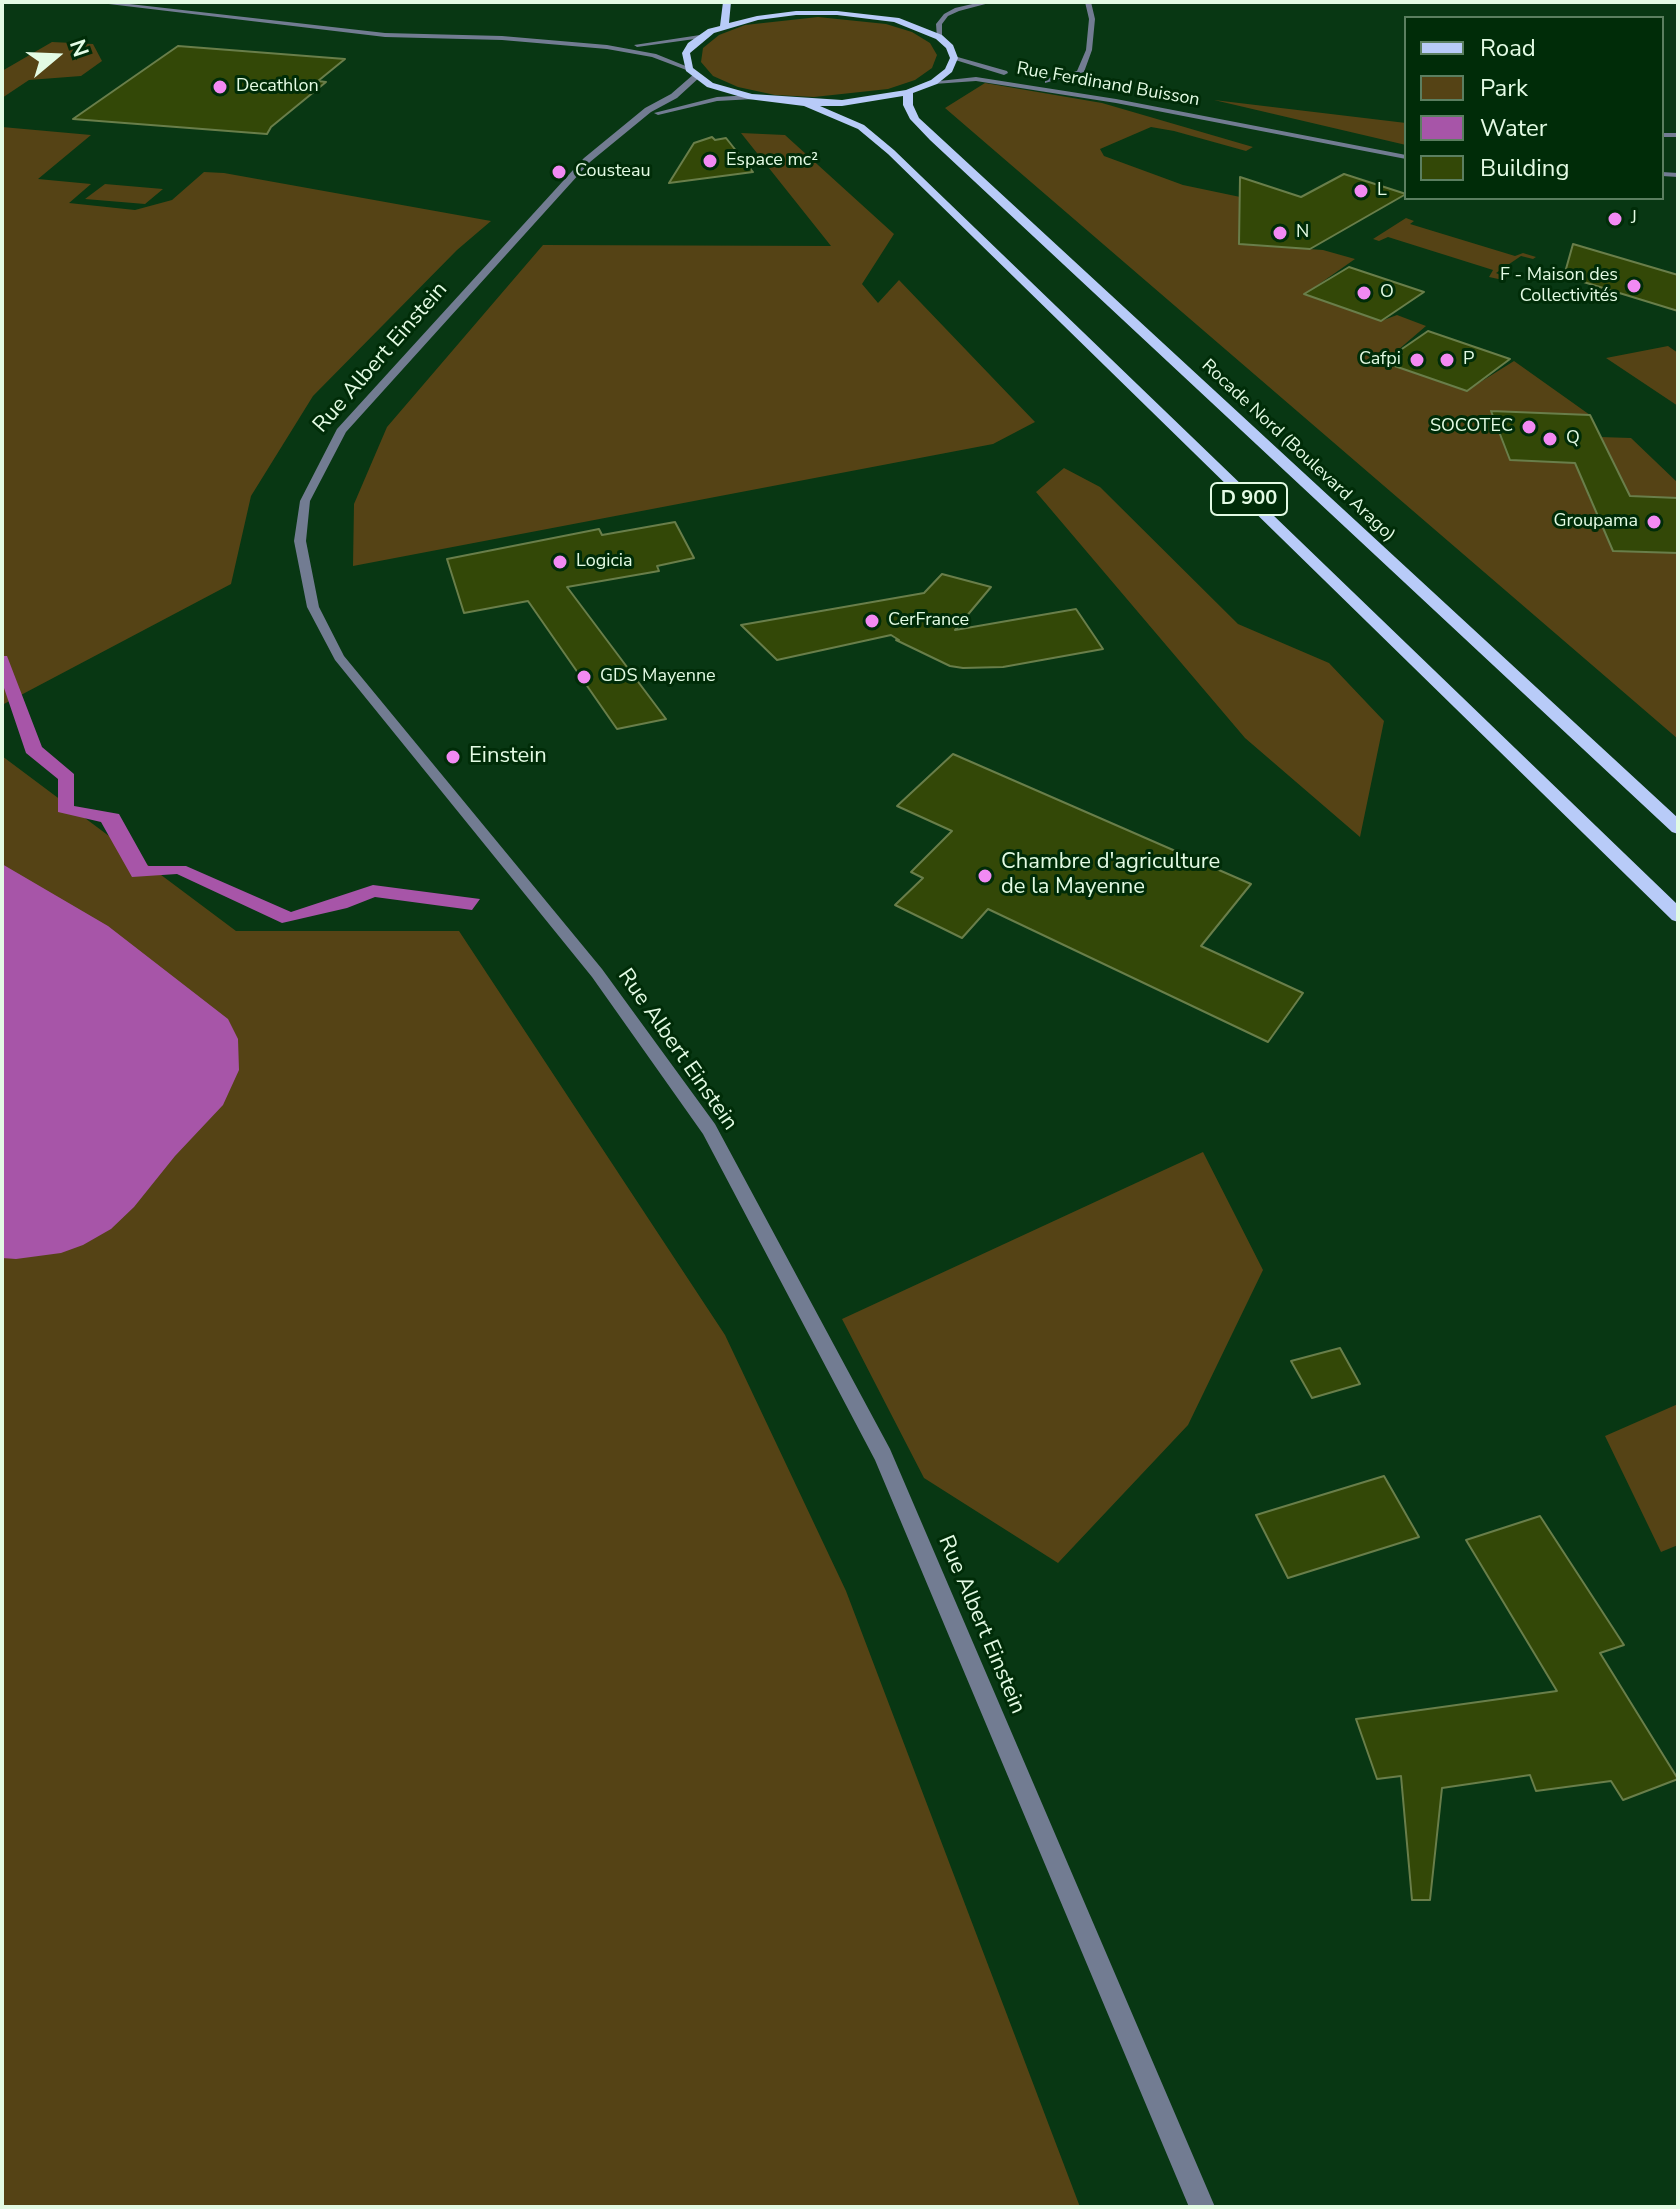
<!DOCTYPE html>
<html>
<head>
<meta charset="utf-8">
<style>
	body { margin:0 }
	#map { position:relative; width:1680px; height:2209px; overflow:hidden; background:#083713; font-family:"Nunito Sans",sans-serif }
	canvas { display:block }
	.frame { position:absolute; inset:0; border:4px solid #e3fbe4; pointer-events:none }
	.legend { position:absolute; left:1404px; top:16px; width:260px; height:184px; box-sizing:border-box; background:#002c08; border:2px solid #5b7f60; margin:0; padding:10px 14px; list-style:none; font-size:24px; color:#e3fbe4 }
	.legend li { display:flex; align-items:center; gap:16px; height:40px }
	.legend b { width:40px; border:2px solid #5b7f60 }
	.north { position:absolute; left:16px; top:16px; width:80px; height:80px; -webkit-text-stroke:6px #002c08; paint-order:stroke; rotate:71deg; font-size:22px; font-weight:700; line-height:32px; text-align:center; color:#e3fbe4 }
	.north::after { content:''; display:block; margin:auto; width:28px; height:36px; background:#e3fbe4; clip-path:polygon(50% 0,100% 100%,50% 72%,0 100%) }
</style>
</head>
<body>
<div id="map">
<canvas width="1680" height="2209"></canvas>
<div class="frame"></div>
<ul class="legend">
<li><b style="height:10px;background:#b8cbf8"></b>Road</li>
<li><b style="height:22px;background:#554315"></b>Park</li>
<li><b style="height:22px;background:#a755a8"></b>Water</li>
<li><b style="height:22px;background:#334807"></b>Building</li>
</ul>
<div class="north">N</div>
</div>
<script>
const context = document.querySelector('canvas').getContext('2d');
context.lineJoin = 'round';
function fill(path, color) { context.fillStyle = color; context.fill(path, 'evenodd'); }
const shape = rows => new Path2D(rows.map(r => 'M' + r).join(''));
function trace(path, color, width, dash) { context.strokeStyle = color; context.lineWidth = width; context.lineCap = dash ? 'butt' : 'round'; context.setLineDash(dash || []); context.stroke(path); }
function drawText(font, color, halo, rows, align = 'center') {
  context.font = font + ' "Nunito Sans",sans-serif'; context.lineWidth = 6; context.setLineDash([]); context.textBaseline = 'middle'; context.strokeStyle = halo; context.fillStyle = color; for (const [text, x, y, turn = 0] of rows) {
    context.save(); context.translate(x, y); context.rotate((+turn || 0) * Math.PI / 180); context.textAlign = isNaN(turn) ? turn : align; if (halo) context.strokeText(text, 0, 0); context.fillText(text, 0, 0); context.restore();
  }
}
const green = shape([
	[818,17,886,24,912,32,930,43,937,55,932,68,915,80,888,89,814,97,775,95,738,87,713,76,701,62,703,48,719,35,745,25],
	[52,42,93,44,102,61,81,76,29,80,2,98,2,71],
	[985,83,1102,103,1253,147,1246,151,1174,131,1151,127,1100,149,1104,156,1183,185,1245,198,1240,244,1323,250,1355,259,1305,294,1381,321,1397,315,1426,326,1384,362,1466,391,1514,361,1590,415,1491,412,1511,460,1613,465,1600,437,1631,438,1678,483,1678,498,1588,495,1613,551,1678,553,1678,739,945,108],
	[1214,100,1406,123,1406,145],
	[2,127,91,135,38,179,91,184,69,203,135,210,172,200,204,172,224,173,491,221,457,250,313,396,251,496,231,584,2,705],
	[741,133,785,135,894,234,862,284,878,303,899,280,1035,422,993,444,353,566,354,504,387,427,543,245,831,246],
	[105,184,163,189,145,204,85,199],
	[1406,218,1414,221,1410,224,1515,256,1523,253,1536,257,1533,259,1521,256,1496,273,1507,278,1503,280,1489,277,1493,270,1388,237,1379,241,1373,239],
	[1668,346,1678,353,1678,406,1606,358],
	[1064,468,1100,487,1238,624,1329,663,1384,721,1360,837,1245,738,1036,492],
	[2,756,236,931,459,931,725,1335,846,1591,1080,2207,2,2207],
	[1203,1152,1263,1270,1188,1425,1058,1563,924,1478,842,1319],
	[1678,1404,1678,1545,1661,1552,1605,1436]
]);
const water = shape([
	[2,656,7,656,42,747,74,774,74,806,119,814,148,866,186,866,291,912,373,885,480,899,472,910,375,897,347,908,282,923,177,874,132,877,101,822,58,812,58,779,26,753,2,682],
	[2,864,108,926,228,1019,238,1039,239,1070,223,1105,175,1156,134,1207,111,1229,83,1245,61,1253,16,1259,2,1258]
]);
const building = shape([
	[178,46,345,59,318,81,326,82,271,127,267,134,73,119,178,46],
	[712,137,715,140,726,138,753,172,669,183,694,143,712,137],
	[1344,174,1406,194,1310,249,1239,244,1240,177,1301,197,1344,174],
	[1573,244,1678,275,1678,311,1564,276,1573,244],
	[1349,267,1424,292,1381,321,1304,294,1349,267],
	[1428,331,1510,359,1467,391,1383,362,1428,331],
	[1491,411,1590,415,1630,496,1678,498,1678,553,1613,551,1575,463,1510,460,1491,411],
	[675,522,694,558,657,566,659,571,567,587,666,719,617,729,528,601,464,613,447,559,599,529,602,535,675,522],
	[942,574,991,587,955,630,1076,609,1103,649,1003,667,963,668,950,666,896,640,899,640,891,635,777,660,741,625,924,593,942,574],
	[953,754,1251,884,1201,946,1303,993,1268,1042,988,909,962,938,895,905,923,878,911,872,952,831,897,806,953,754],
	[1340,1348,1360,1384,1312,1398,1291,1361,1340,1348],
	[1384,1476,1419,1537,1288,1578,1256,1515,1384,1476],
	[1540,1516,1624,1645,1600,1653,1678,1779,1623,1800,1611,1781,1536,1791,1530,1775,1442,1788,1430,1900,1412,1900,1401,1776,1377,1779,1356,1719,1557,1691,1466,1540,1540,1516]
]);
const minor = shape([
	[92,2,112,2,385,33,502,36,607,45,656,54,693,69,689,71,652,57,607,49,502,40,385,37,92,2],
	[981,2,993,2,959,11,948,16,942,24,942,37,937,38,936,24,944,14,955,8,981,2],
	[1085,2,1091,2,1095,19,1092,50,1084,72,1045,83,1045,79,1077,71,1086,50,1089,19,1085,2],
	[700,35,702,38,637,47,634,45,700,35],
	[954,56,1007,71,1008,73,1004,75,952,59,954,56],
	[694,74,701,76,677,98,651,112,590,162,346,432,310,501,306,541,319,607,344,656,602,969,715,1124,890,1449,1215,2207,1189,2207,875,1460,703,1134,592,977,335,660,307,607,294,541,300,501,337,429,584,158,645,108,671,94,694,74],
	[976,77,1116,99,1406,155,1406,159,1116,103,976,81,934,84,930,82,976,77],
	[751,95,754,99,717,101,658,115,654,113,717,97,751,95],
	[1662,133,1678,133,1678,137,1662,137,1662,133],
	[1662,172,1678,173,1678,177,1662,176,1662,172]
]);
const primary = shape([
	[723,2,731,2,729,23,757,16,796,11,837,11,899,18,942,35,953,45,958,58,952,72,937,84,913,93,913,105,919,118,1678,818,1678,834,1672,832,930,140,910,119,903,105,903,96,842,106,820,106,864,125,894,150,1678,905,1678,922,1672,920,888,154,858,129,804,106,748,99,707,87,686,71,682,53,688,43,708,29,720,26,723,2],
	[796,15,837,15,894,22,936,39,946,48,950,58,945,69,931,80,906,90,842,100,752,94,713,83,693,68,690,53,714,33,758,20,796,15]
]);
const markers = [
	[220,87,8,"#f28af3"],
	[710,161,8,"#f28af3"],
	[559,172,8,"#f28af3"],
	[1361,191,8,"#f28af3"],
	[1615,219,8,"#f28af3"],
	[1280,233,8,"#f28af3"],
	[1634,286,8,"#f28af3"],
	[1364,293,8,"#f28af3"],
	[1417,360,8,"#f28af3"],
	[1447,360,8,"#f28af3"],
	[1529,427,8,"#f28af3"],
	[1550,439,8,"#f28af3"],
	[1654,522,8,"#f28af3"],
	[560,562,8,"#f28af3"],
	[872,621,8,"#f28af3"],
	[584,677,8,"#f28af3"],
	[453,757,8,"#f28af3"],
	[985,876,8,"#f28af3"]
];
const farStreetnames = [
	["Rue Ferdinand Buisson",1108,85,10],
	["Rocade Nord (Boulevard Arago)",1298,451,43]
];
const farPoinames = [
	["Decathlon",236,87],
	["Espace mc²",726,161],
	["Cousteau",575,172],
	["L",1377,191],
	["J",1631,219],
	["N",1296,233],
	["F - Maison des",1618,276,"right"],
	["Collectivités",1618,297,"right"],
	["O",1380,293],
	["Cafpi",1401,360,"right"],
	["P",1463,360],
	["SOCOTEC",1513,427,"right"],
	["Q",1566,439],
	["Groupama",1638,522,"right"],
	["Logicia",576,562],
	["CerFrance",888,621],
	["GDS Mayenne",600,677]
];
const shields = [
	[1249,499,76]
];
const shieldNames = [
	["D 900",1249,499]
];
const streetNames = [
	["Rue Albert Einstein",381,358,-49],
	["Rue Albert Einstein",677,1050,55],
	["Rue Albert Einstein",981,1625,67]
];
const poiNames = [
	["Einstein",469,757],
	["Chambre d'agriculture",1001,863],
	["de la Mayenne",1001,888]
];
fill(green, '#554315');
fill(water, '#a755a8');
fill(building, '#334807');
trace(building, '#697e4a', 2);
fill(minor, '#727c92');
fill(primary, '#b8cbf8');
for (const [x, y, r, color] of markers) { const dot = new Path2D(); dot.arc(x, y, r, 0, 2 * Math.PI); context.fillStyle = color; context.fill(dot); trace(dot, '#002c08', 3); }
drawText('18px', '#e3fbe4', '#002c08', farStreetnames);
drawText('18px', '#e3fbe4', '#002c08', farPoinames, 'left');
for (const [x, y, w] of shields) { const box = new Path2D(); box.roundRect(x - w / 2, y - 16, w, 32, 6); context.fillStyle = '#002c08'; context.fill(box); trace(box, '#e3fbe4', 2); }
drawText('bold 20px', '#e3fbe4', null, shieldNames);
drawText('22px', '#e3fbe4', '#002c08', streetNames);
drawText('22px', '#e3fbe4', '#002c08', poiNames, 'left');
</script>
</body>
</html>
